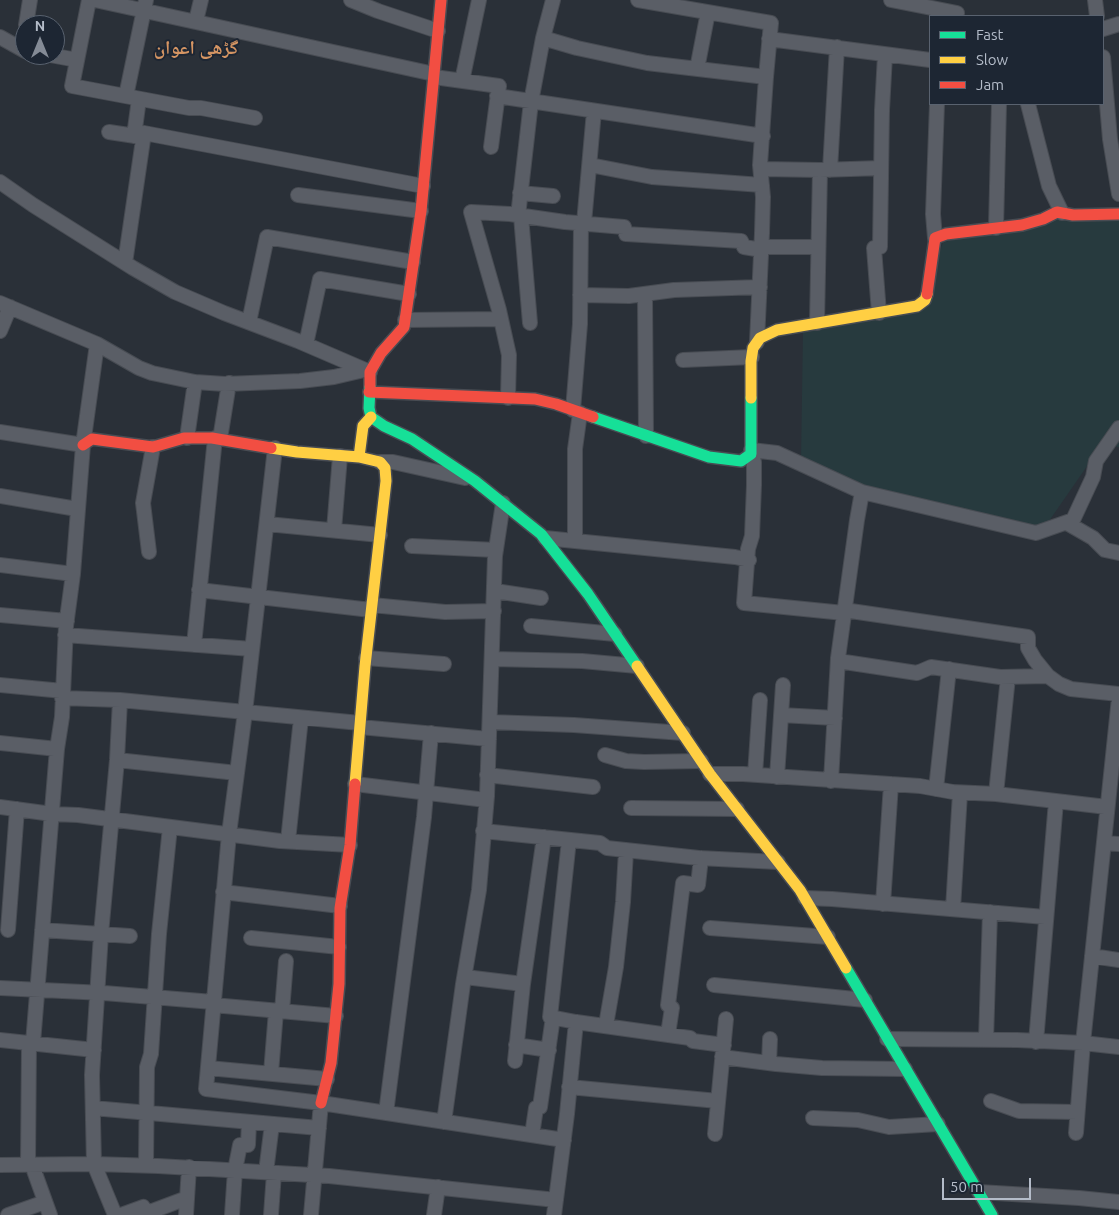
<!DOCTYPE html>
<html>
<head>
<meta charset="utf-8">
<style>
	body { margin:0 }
	#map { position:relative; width:1119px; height:1215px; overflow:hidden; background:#2a3038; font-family:Ubuntu,sans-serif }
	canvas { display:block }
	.legend { position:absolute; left:929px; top:15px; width:175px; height:90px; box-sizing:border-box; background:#1d2633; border:1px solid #59626f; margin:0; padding:6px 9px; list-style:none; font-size:15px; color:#b4bcc9 }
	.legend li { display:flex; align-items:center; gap:10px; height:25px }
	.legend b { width:25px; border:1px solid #59626f }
	.north { position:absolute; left:15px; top:15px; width:50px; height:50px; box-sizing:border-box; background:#1d2633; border:1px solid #59626f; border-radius:50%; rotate:0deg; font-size:14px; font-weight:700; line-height:20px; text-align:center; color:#b4bcc9 }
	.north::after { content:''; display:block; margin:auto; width:18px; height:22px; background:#848b96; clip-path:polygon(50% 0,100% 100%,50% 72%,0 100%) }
	.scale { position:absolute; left:942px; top:1178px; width:89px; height:22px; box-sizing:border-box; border:2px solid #b4bcc9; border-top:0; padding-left:6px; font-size:15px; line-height:18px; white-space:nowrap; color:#b4bcc9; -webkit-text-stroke:4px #1d2633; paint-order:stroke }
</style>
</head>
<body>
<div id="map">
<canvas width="1119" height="1215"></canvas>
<ul class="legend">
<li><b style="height:6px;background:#16e098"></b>Fast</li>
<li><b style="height:6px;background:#ffcf43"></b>Slow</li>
<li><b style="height:6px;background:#f24e42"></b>Jam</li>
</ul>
<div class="north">N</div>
<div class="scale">50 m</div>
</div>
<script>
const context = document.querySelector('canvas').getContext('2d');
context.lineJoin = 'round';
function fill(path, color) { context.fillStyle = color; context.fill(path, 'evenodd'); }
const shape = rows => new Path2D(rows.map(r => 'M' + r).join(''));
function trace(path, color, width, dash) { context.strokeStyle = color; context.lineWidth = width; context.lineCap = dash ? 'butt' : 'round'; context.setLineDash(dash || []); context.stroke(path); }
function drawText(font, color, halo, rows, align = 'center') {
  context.font = font + ' Ubuntu,"Noto Naskh Arabic",sans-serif'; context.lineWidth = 4; context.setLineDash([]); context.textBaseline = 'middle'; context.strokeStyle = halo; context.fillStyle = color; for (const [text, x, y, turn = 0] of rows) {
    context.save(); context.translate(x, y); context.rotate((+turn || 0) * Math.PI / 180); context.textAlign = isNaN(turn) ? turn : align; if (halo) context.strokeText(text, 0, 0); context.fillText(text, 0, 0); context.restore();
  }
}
const green = shape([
	[1060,219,1119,220,1119,447,1101,446,1049,521,1030,528,859,486,801,460,803,331,921,311,943,242]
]);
const street = shape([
	[89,0,72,86,189,108,201,108,255,118],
	[95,0,434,74],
	[351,0,378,11,438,31],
	[638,0,771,23,766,77,760,165,763,197,762,233,757,342],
	[891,0,957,13],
	[1095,0,1097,16],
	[196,21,201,0],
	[26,25,30,0],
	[1103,29,1119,24],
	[0,37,25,51],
	[543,38,577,48,647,63,766,77],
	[769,39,930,60],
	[50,55,77,60],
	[1103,57,1110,139,1119,194],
	[697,69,708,12],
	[434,77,499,86,491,147],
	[462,81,479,0],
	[126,96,146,0],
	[497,96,763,136],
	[1028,104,1049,186,1062,213],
	[109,132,142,137],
	[134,136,139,99],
	[590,165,652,177,762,185],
	[761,169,820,170,881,168],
	[830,170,837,47],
	[0,182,33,205,133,268,175,292,224,313,298,341,370,372],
	[520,193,553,196],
	[298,195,421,211],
	[518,216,531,102,543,38,553,0],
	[521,216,530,323],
	[584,223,594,111],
	[996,228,999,104],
	[935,238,933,214,937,104],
	[762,247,818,247],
	[125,263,144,133,423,186],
	[580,295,629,296,674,290,760,287],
	[645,295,646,436],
	[0,303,97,344,139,368,152,373,195,382,225,384,300,381,334,377,364,370],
	[879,313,874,248,880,247,882,110,885,55],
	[405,320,501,319],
	[249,322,267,237,413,262],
	[817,323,820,170],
	[0,331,10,307],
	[306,344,320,279,409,294],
	[683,360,752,357],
	[508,398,509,355,499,310,471,212,510,214,565,222,624,227,626,234,741,241,744,247,762,250],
	[573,410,580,324,581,223],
	[0,432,83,445],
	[187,438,195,382],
	[220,439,229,383],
	[275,448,245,712,229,834,206,1089,321,1103,564,1140],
	[751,450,777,453,862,492,1036,533,1073,520,1093,477,1096,461,1119,428],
	[751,454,754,462,754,485,752,536,748,549,744,603,844,613],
	[380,462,393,462,465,478],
	[0,496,77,509],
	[1067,523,1093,538,1105,550,1119,553],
	[267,524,380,535],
	[334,530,340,456],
	[545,538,735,557,749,560],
	[575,541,575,449,580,413],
	[412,546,496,550],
	[149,552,143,503,153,447],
	[0,565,73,574],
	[199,590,371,610],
	[495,591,541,598],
	[372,605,445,612,494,611],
	[844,610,1028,637,1028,648,1035,660,1048,676,1059,684,1071,689,1119,694],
	[0,615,67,621],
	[531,626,615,634],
	[65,635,252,649],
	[194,645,215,438],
	[366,658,444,664],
	[492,659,582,661,637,666],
	[838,661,917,673,931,667,1000,677,1048,676],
	[0,685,63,691],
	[62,698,120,700,360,723],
	[781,715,835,718],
	[490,722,574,725,683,733],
	[360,727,489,739],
	[0,743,57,749],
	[605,755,626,761,644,762,701,761],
	[117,760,237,773],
	[710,774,743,774,920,786,953,792,996,794,1107,807],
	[487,775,593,787],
	[755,775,760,700],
	[777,777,783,685],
	[831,781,838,658,857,520,862,492],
	[355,784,486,800],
	[936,789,949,669],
	[996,794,1008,677],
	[0,807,52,814,78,815,280,841,350,845],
	[631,808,737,809],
	[483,831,600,843,607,848,699,858,778,862],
	[569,840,550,1017,576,1022,690,1038,693,1041,724,1045],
	[288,841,301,718],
	[1104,843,1119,844],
	[223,892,340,906],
	[805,898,832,899,1045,917],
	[883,904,891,784],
	[953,909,960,793],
	[710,928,828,937],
	[8,930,17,809],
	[42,930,130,936],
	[251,938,339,947],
	[1092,956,1119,960],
	[465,977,523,984],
	[714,985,865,1000],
	[0,988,104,993,213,1002],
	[213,1005,336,1016],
	[282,1011,286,961],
	[606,1025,616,967,623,902,626,851],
	[668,1034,672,1008,668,1005,683,883,698,885,701,858],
	[887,1039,1017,1040,1083,1043,1119,1047],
	[0,1040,94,1050],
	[986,1040,990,912],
	[1036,1042,1056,801],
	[33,1043,57,749,62,717,66,626,73,574,83,445,97,344],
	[516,1045,549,1050],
	[722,1057,776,1064,822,1068,905,1069],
	[515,1061,523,984,544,837],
	[769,1063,770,1039],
	[208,1068,327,1079],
	[271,1073,276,1011],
	[569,1087,718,1101],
	[991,1101,1019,1111,1077,1112],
	[93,1108,319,1128],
	[386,1113,424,817,431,733],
	[813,1118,858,1120,889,1127,938,1124],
	[444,1122,463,984,479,890,487,796,495,556,503,503],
	[1076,1133,1083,1043,1119,698],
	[715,1134,726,1019],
	[532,1135,536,1108,540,1107,553,1017],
	[0,1165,94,1164,158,1166,329,1176,556,1200],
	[28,1165,29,1043],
	[32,1165,50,1215],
	[146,1165,147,1067,151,1054,159,934,170,827],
	[266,1172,272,1124],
	[979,1192,1079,1198,1119,1202],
	[8,1215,45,1202],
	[115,1215,94,1164,92,1075,101,934,117,760,120,700],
	[121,1215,143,1207,147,1213,187,1198],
	[186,1215,189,1167],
	[232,1215,235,1170,240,1145,248,1145,249,1122],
	[271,1215,274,1173],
	[311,1215,321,1103],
	[434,1215,438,1187],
	[554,1215,567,1114,576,1022]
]);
const fast = shape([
	[370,387,369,408,371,417,384,426,412,439,475,481,541,534,588,594,637,666],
	[593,417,709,457,741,461,751,454,751,398],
	[846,968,992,1215]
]);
const slow = shape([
	[751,398,751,361,753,348,760,338,777,330,917,306,925,300,927,294],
	[271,448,297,452,359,457,380,462,385,468,386,481,365,666,355,784],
	[359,457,363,426,371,417],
	[637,666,710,774,800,890,846,968]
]);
const jam = shape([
	[927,294,935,238,946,234,1022,225,1043,219,1057,212,1073,215,1119,214],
	[370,387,370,372,381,353,404,327,421,211,441,0],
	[369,392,535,399,556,404,593,417],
	[83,445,92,439,153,447,184,438,212,438,271,448],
	[321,1103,331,1063,339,984,340,908,350,845,355,784]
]);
const districtNames = [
	["گڑھی اعوان",196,48]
];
fill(green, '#273a3e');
trace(street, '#484c53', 16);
trace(fast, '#484c53', 14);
trace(slow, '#484c53', 14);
trace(jam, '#484c53', 14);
trace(street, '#5a5e66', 14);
trace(fast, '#16e098', 11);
trace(slow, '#ffcf43', 11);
trace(jam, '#f24e42', 11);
drawText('bold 19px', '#d59563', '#1d2633', districtNames);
</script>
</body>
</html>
